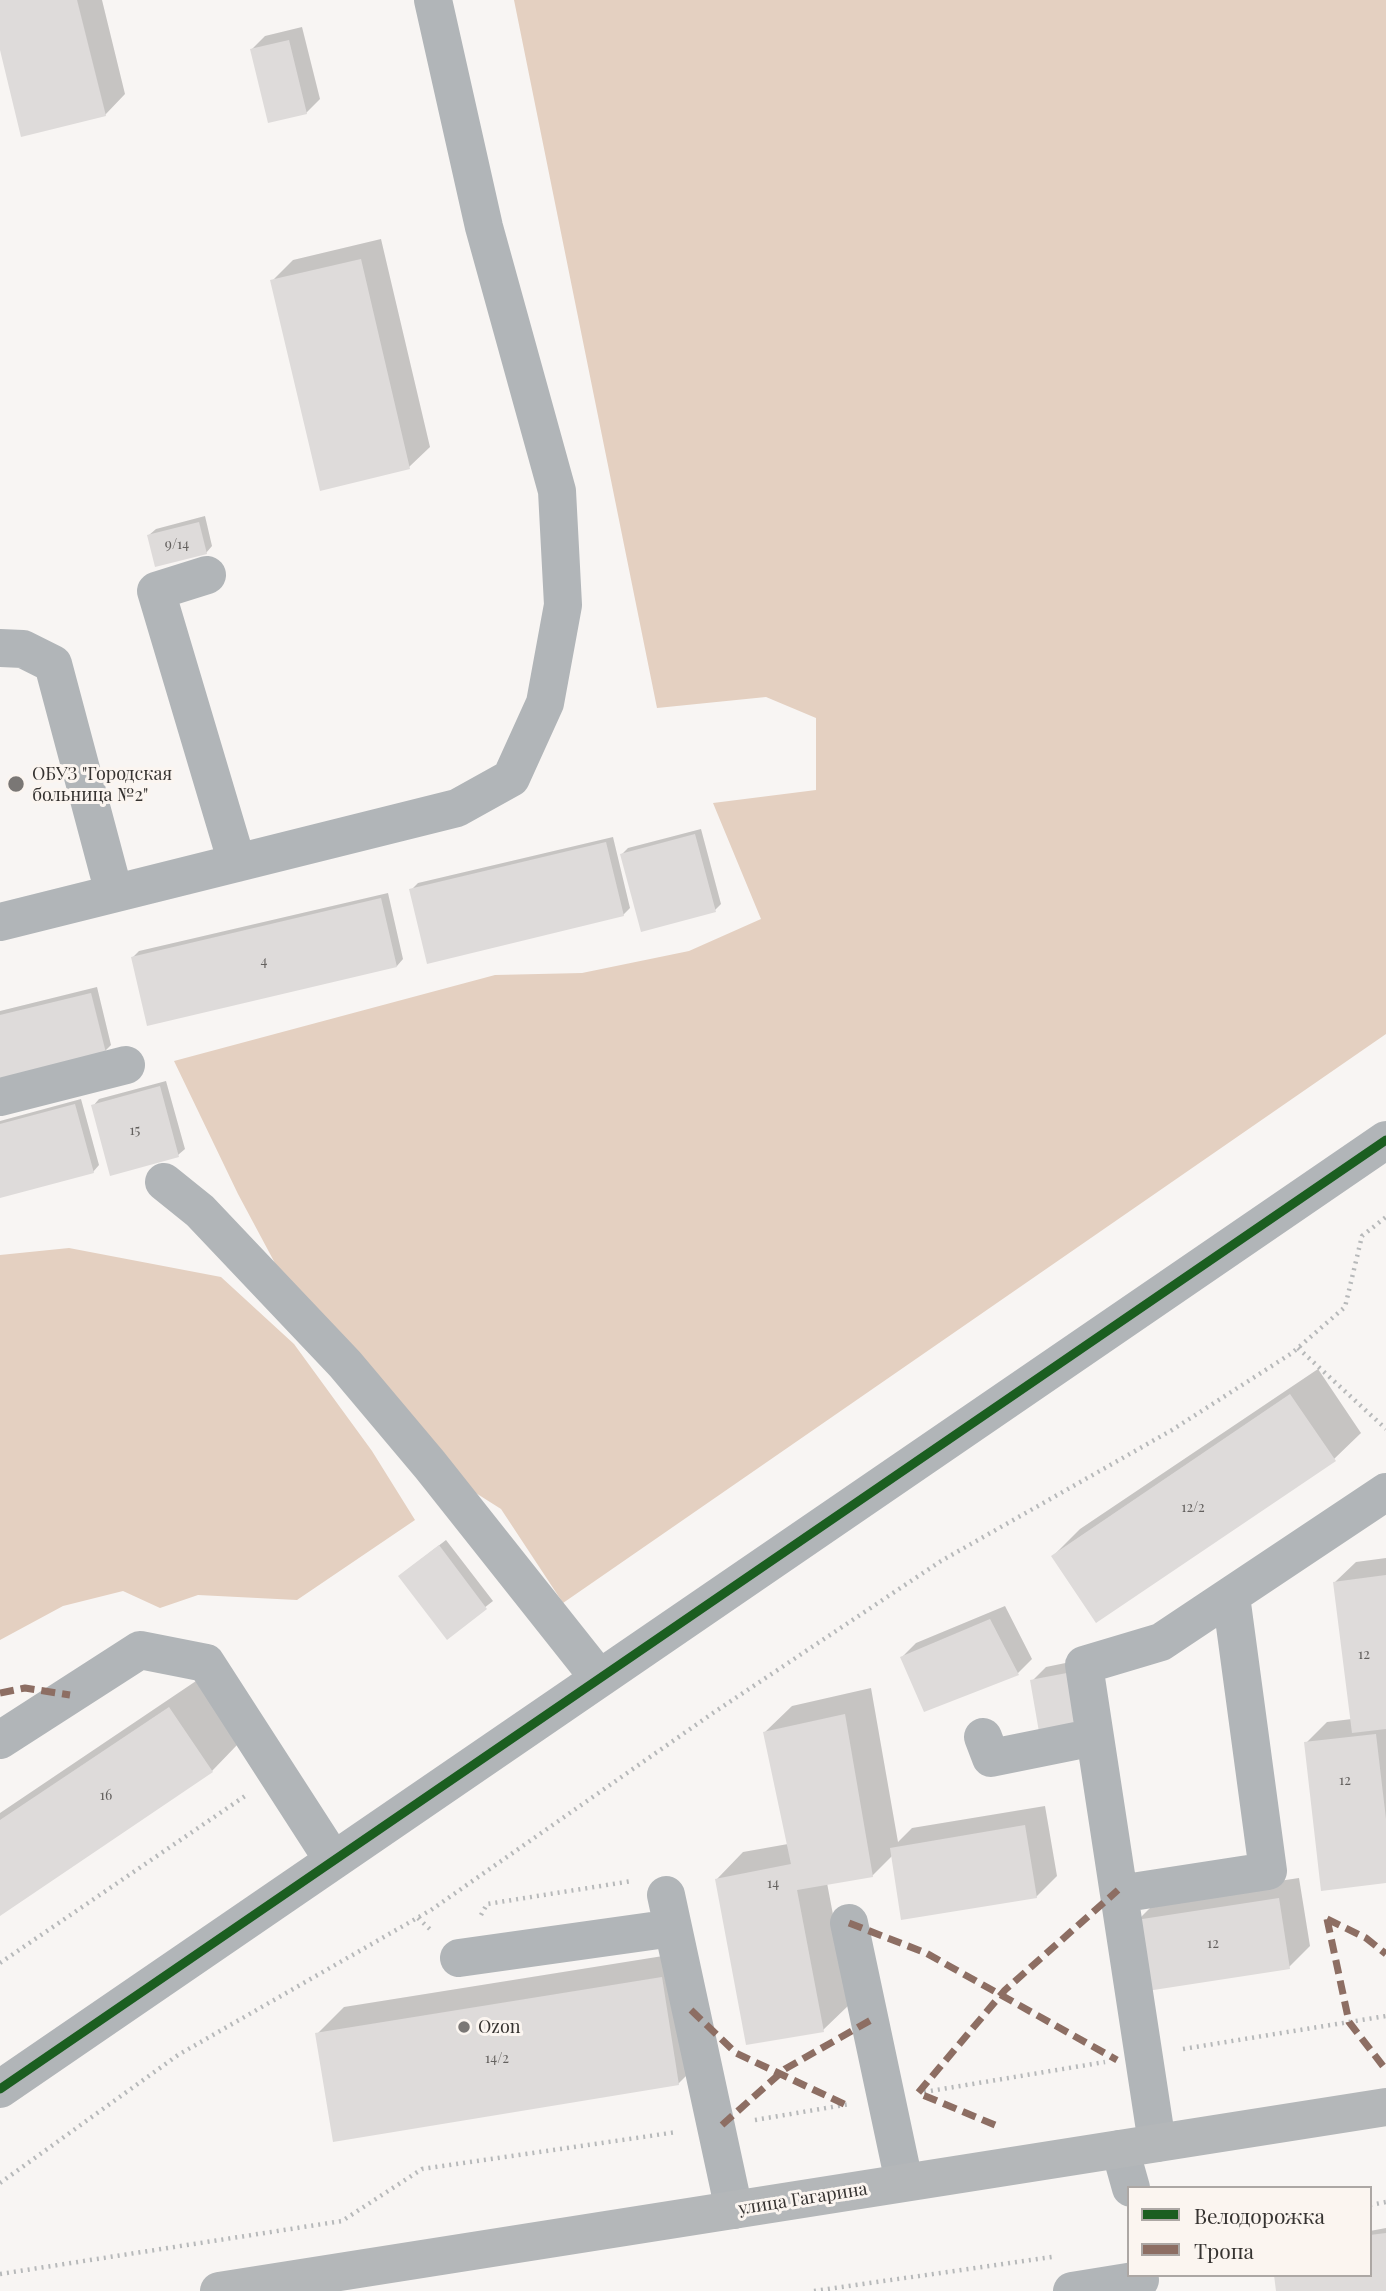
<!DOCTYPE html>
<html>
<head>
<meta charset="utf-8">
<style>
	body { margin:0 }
	#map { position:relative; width:1386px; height:2291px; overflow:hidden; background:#f8f5f3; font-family:"Playfair Display",serif }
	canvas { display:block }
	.legend { position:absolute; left:1127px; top:2186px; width:245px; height:91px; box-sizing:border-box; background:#fbf5f0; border:2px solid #aca7a4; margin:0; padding:9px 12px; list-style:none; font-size:21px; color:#363331 }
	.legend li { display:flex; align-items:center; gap:14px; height:35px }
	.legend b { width:35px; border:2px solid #aca7a4 }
</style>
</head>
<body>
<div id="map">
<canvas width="1386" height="2291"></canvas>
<ul class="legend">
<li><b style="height:9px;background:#1b5e20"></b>Велодорожка</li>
<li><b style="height:9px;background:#8d6e63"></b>Тропа</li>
</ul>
</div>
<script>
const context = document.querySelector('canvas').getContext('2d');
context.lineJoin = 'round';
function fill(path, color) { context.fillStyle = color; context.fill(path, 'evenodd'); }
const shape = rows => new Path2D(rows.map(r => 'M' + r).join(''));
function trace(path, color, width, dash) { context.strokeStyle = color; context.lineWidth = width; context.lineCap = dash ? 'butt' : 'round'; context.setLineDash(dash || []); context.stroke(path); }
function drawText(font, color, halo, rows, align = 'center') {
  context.font = font + ' "Playfair Display",serif'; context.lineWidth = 6; context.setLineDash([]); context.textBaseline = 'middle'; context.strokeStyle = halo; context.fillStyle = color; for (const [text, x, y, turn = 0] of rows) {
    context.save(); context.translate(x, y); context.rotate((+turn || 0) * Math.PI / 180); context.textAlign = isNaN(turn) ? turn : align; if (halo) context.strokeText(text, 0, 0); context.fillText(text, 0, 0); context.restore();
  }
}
const forest = shape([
	[514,0,1386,0,1386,1034,563,1603,501,1509,460,1483,284,1280,238,1194,174,1061,495,975,582,973,689,951,761,919,713,803,816,790,816,718,766,697,657,708],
	[69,1248,221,1277,294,1344,372,1451,415,1520,297,1600,198,1595,160,1608,123,1591,63,1606,0,1640,0,1255]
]);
const shadow = shape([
	[0,0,102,0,125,94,105,115,0,43],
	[302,27,320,99,306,113,251,50,265,36],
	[381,239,430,447,409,467,272,281,293,260],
	[205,516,212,546,206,553,149,535,156,529],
	[701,829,721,904,715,910,622,854,628,848],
	[613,837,630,908,623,915,411,890,418,883],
	[388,893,403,959,397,966,133,957,139,951],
	[97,987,111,1045,105,1051,0,1077,0,1011],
	[166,1081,185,1149,178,1155,93,1106,99,1099],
	[81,1099,99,1165,93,1172,0,1196,0,1121],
	[1318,1369,1361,1433,1334,1459,1053,1556,1080,1529],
	[446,1540,493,1601,447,1637,407,1570],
	[1386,1558,1386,1881,1306,1743,1327,1722,1352,1719,1335,1582,1356,1562],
	[1005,1606,1032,1659,1018,1673,925,1710,902,1657,916,1643],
	[1080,1660,1089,1707,1032,1681,1046,1667],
	[196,1681,238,1744,212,1771,0,1913,0,1813],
	[871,1688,898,1842,912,1828,1045,1806,1057,1876,1036,1897,893,1855,872,1876,827,1883,850,2004,823,2030,717,1879,743,1852,788,1844,765,1732,792,1706],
	[1299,1878,1310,1946,1289,1967,1138,1920,1159,1899],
	[688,1952,705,2057,678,2084,317,2034,344,2007],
	[1386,2228,1386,2291,1278,2291,1370,2275,1370,2231]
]);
const building = shape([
	[0,0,77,0,106,116,21,137,0,50],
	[289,40,307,114,268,123,250,49],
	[361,259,410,469,320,491,270,280],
	[199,522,207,554,155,567,147,535],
	[695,834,716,912,641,932,620,854],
	[606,842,624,916,427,964,409,889],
	[381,898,397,967,147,1026,131,957],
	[91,993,106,1053,0,1078,0,1015],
	[160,1086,179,1157,110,1176,91,1105],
	[75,1104,94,1173,0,1198,0,1124],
	[1290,1394,1336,1461,1096,1623,1051,1556],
	[439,1545,487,1609,447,1640,398,1576],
	[1386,1575,1386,1729,1352,1733,1333,1582],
	[990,1619,1019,1675,924,1712,900,1657],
	[1067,1673,1076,1723,1039,1732,1030,1680],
	[169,1707,213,1772,0,1916,0,1820],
	[845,1714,873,1877,797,1890,824,2032,746,2045,715,1879,791,1864,763,1732],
	[1376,1734,1386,1819,1386,1883,1321,1891,1304,1742],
	[1025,1825,1037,1898,901,1920,890,1848],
	[1279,1898,1290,1969,1147,1991,1136,1920],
	[662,1977,679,2085,333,2142,315,2033],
	[1386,2233,1386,2291,1276,2291,1274,2275,1370,2275,1370,2235]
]);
const path = shape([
	[1298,1348,1386,1429],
	[481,1915,487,1904,632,1881],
	[418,1918,433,1932],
	[0,1963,245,1796],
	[1183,2049,1386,2016],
	[924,2092,1105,2062],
	[755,2120,850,2104],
	[0,2183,178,2055,431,1910,713,1713,941,1561,1172,1430,1292,1353,1345,1307,1362,1236,1386,1217],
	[1370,2205,1386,2202],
	[0,2274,342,2221,422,2169,677,2132],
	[814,2291,1052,2257]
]);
const minor = shape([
	[207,575,156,591,237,863],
	[0,648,23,649,53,664,114,893],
	[0,922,457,808,511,778,545,703,563,605,557,491,484,227,433,0],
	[0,1097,126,1065],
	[164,1182,200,1211,345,1364,430,1465,599,1678],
	[983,1737,991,1758,1095,1737],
	[0,1740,140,1650,206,1663,333,1860],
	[1119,1894,1268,1871,1231,1596],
	[666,1895,734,2210],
	[849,1923,904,2182],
	[459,1958,673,1928],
	[0,2089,1386,1140],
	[1157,2143,1084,1665,1161,1642,1386,1492],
	[1120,2149,1131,2188],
	[1072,2291,1140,2280]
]);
const major = shape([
	[219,2291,1386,2107]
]);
const quiet = shape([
	[0,1693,25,1688,70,1695],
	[1327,1919,1349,2022,1383,2066],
	[1327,1919,1366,1938,1386,1954],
	[849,1923,926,1953,1117,2060],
	[691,2010,736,2053,846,2105],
	[722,2125,785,2069,871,2020],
	[995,2125,918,2093,1005,1990,1118,1890]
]);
const cycleway = shape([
	[0,2089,1386,1140]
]);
const markers = [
	[16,784,9,"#7a7775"],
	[464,2027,7,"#7a7775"]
];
const numberNames = [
	["9/14",177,545],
	["4",264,962],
	["15",135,1131],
	["12/2",1193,1508],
	["12",1364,1655],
	["12",1345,1781],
	["16",106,1796],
	["14",773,1884],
	["12",1213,1944],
	["14/2",497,2059]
];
const poiNames = [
	["ОБУЗ \"Городская",32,774],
	["больница №2\"",32,795],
	["Ozon",478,2027]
];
const streetNames = [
	["улица Гагарина",803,2199,-9]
];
fill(forest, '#e4d0c1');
fill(shadow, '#0003');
fill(building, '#dedbda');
trace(path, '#b7b9ba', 4.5, [2, 5]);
trace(minor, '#b1b5b8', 38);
trace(major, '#b4b7b9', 38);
trace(quiet, '#8d6e63', 7, [14, 7]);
trace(cycleway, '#1b5e20', 9);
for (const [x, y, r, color] of markers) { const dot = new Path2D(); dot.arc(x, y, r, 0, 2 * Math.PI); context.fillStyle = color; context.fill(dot); trace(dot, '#fbf5f0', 2.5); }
drawText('14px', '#63605e', null, numberNames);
drawText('18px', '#363331', '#fbf5f0', poiNames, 'left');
drawText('18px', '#363331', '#fbf5f0', streetNames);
</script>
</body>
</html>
